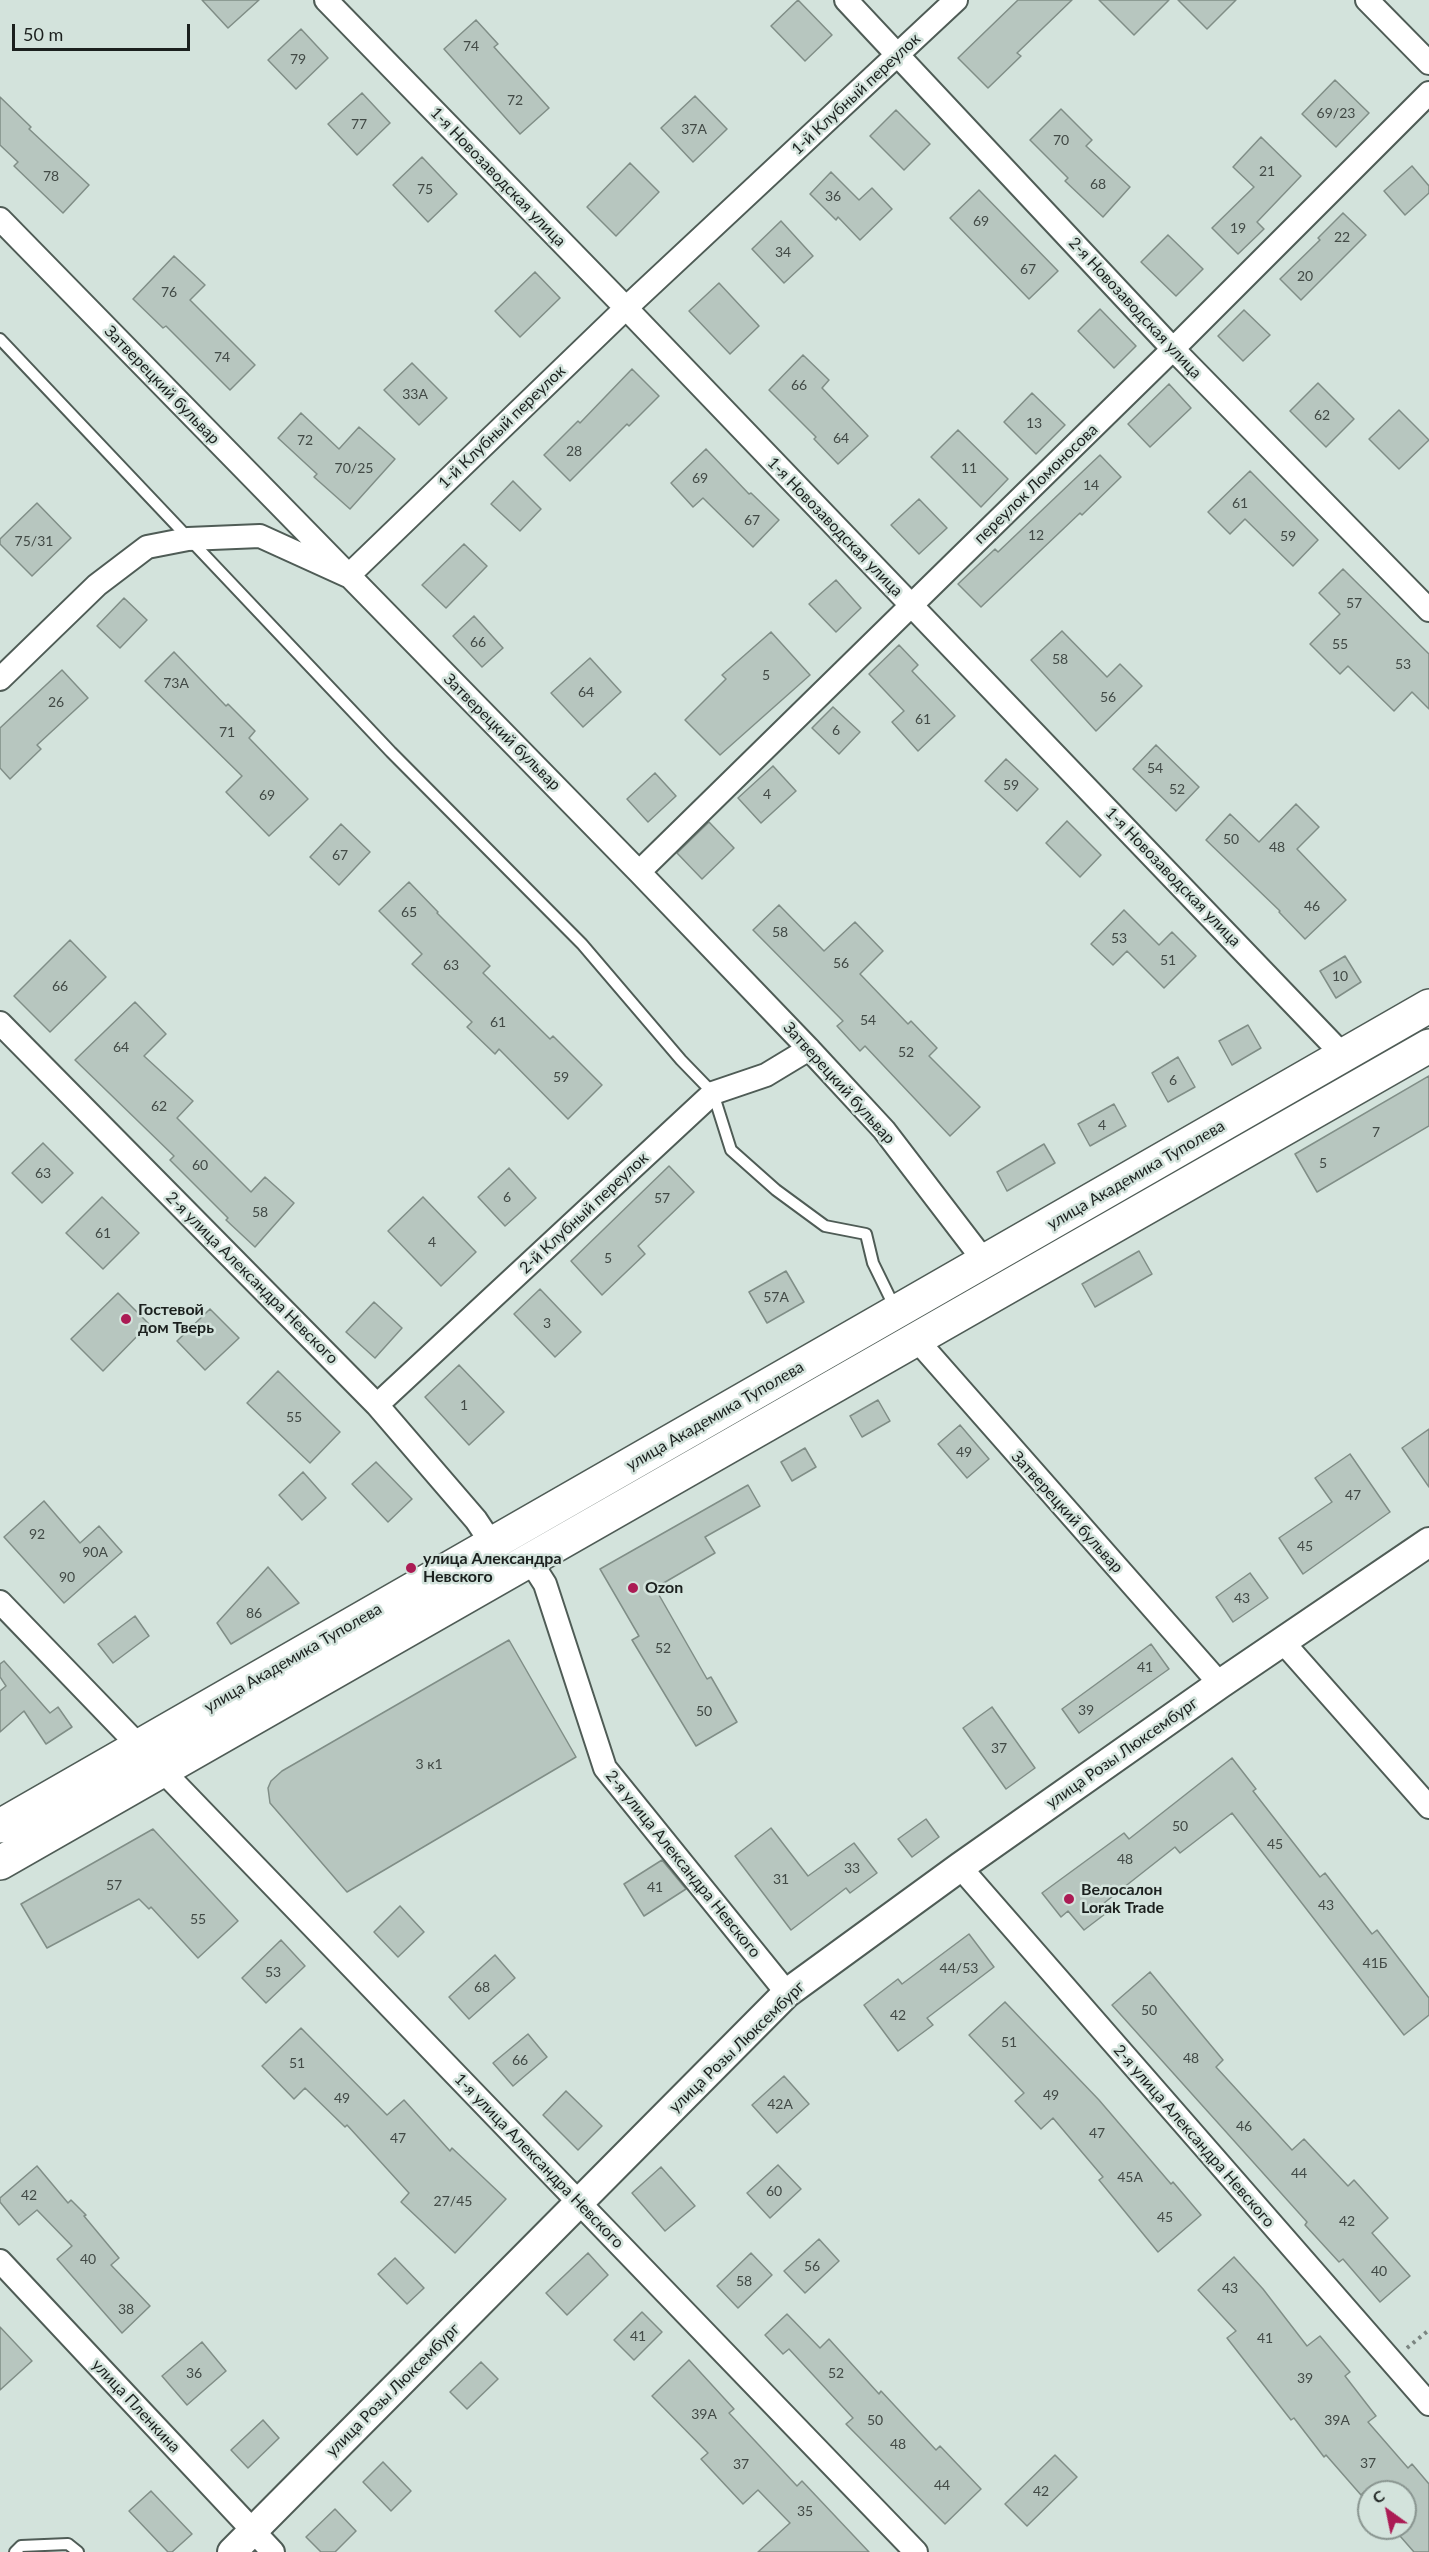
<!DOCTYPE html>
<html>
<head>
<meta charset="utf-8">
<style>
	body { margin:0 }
	#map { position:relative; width:1429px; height:2552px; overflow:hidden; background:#d3e3dc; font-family:Lato,sans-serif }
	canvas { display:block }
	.north { position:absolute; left:1357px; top:2480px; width:60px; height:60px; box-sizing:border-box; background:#d3e3dc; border:2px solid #899590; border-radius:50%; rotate:327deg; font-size:16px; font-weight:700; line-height:24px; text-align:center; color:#1b201e }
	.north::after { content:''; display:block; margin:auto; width:21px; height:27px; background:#ab1b54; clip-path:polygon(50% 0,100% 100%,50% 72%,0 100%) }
	.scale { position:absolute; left:12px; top:24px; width:178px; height:27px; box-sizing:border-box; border:3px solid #1b201e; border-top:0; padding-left:8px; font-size:18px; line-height:21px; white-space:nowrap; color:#1b201e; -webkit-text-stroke:4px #d3e3dc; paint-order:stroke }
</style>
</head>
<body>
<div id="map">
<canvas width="1429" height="2552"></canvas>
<div class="north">С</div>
<div class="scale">50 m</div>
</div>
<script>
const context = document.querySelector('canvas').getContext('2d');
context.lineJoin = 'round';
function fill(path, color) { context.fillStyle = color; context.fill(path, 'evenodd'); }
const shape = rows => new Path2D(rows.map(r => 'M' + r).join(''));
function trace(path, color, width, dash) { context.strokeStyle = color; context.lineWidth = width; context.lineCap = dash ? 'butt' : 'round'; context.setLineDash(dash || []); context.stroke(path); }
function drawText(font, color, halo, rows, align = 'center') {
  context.font = font + ' Lato,sans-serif'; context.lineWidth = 5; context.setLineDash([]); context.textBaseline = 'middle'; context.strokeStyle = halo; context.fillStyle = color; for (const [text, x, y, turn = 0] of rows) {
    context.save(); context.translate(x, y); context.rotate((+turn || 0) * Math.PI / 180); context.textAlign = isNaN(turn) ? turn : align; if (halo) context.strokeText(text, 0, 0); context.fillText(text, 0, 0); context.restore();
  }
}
const building = shape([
	[202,0,259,0,228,28,202,0],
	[798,0,832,35,805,61,771,26,798,0],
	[1018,0,1072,0,1017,53,1021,56,988,88,958,58,1018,0],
	[1099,0,1169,0,1134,35,1099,0],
	[1178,0,1236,0,1207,29,1178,0],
	[476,20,498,44,494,47,549,108,520,134,444,49,476,20],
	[301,29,328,58,296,89,268,60,301,29],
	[1335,80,1369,113,1336,147,1302,114,1335,80],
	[362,93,390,123,357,155,328,124,362,93],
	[695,96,727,129,693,162,661,128,695,96],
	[0,97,31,127,29,129,89,185,63,213,14,166,18,162,0,145,0,97],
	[1061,109,1092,140,1086,146,1130,187,1103,217,1065,181,1068,178,1030,140,1061,109],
	[896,110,930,144,904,170,870,136,896,110],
	[1261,137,1301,176,1257,222,1264,229,1238,254,1212,228,1254,187,1233,167,1261,137],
	[422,157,457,194,428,222,393,185,422,157],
	[630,163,659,192,616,236,587,207,630,163],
	[1412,166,1429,186,1429,193,1405,215,1384,191,1412,166],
	[831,172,859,200,872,188,892,209,860,240,838,217,836,220,810,194,831,172],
	[979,190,1058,271,1029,299,950,218,979,190],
	[1343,213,1366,235,1301,300,1280,279,1320,240,1318,238,1343,213],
	[781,221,813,256,784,283,752,249,781,221],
	[1168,235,1203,269,1176,296,1141,262,1168,235],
	[174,256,205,285,190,300,255,365,230,390,166,326,163,328,133,299,174,256],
	[535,272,560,298,520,337,495,311,535,272],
	[719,283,759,326,730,354,689,311,719,283],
	[1100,309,1136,346,1114,368,1078,331,1100,309],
	[1244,310,1270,335,1243,361,1218,336,1244,310],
	[803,355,829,380,822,388,868,436,838,464,814,439,816,437,769,390,803,355],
	[412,363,447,398,419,425,384,390,412,363],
	[632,369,659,396,629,426,627,424,570,481,544,455,578,421,580,423,632,369],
	[1318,383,1354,419,1326,447,1290,411,1318,383],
	[1169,384,1191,408,1150,447,1128,424,1169,384],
	[1032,393,1065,425,1036,454,1004,422,1032,393],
	[1399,410,1429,440,1399,469,1369,439,1399,410],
	[301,413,339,449,359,427,395,459,350,509,314,477,317,474,278,438,301,413],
	[958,430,1008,479,981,507,931,457,958,430],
	[706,449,749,494,751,493,779,520,753,547,703,498,693,507,671,483,706,449],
	[1100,455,1121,477,1082,515,1080,513,981,607,958,584,995,549,998,552,1100,455],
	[1250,471,1318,540,1293,566,1245,519,1230,534,1208,512,1250,471],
	[513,481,541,509,520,531,491,504,513,481],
	[919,499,947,528,919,554,891,525,919,499],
	[37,503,71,538,32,576,0,544,0,539,37,503],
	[464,544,487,566,446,608,422,585,464,544],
	[1343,569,1429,654,1429,709,1412,692,1394,711,1348,666,1340,674,1310,644,1340,614,1319,593,1343,569],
	[836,580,861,608,836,632,809,604,836,580],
	[124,598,147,620,120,648,97,626,124,598],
	[474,616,503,648,482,667,453,636,474,616],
	[1062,631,1107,677,1120,664,1142,686,1096,731,1031,660,1062,631],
	[771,632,810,675,720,755,685,720,726,679,722,675,771,632],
	[899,645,918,665,912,671,955,716,918,751,892,722,904,711,869,674,899,645],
	[174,652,226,706,228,704,255,731,249,738,308,799,269,836,226,792,242,776,145,681,174,652],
	[590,658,621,692,583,727,551,693,590,658],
	[62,670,88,698,37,745,41,749,10,779,0,768,0,728,62,670],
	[833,707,860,732,839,754,812,728,833,707],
	[1156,745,1199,787,1176,811,1133,769,1156,745],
	[1006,759,1038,789,1017,811,985,781,1006,759],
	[773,766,796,791,761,823,738,798,773,766],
	[655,773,676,796,648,822,627,799,655,773],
	[1296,804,1319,827,1297,849,1346,900,1305,939,1279,912,1280,911,1206,840,1230,814,1259,842,1296,804],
	[1067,821,1101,855,1080,877,1046,843,1067,821],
	[709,822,734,848,702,879,677,853,709,822],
	[341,824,370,852,339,885,310,857,341,824],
	[409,882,438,912,437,913,490,966,483,973,550,1039,553,1036,602,1085,568,1119,499,1049,495,1054,467,1027,472,1022,412,964,422,954,379,911,409,882],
	[779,905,824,951,855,922,883,951,860,974,908,1024,911,1021,937,1048,929,1056,980,1107,950,1136,865,1046,860,1051,837,1026,843,1021,753,930,779,905],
	[1124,910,1159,945,1172,932,1196,956,1164,988,1127,951,1113,965,1091,944,1124,910],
	[70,940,106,977,50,1032,14,996,70,940],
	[1345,956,1361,982,1336,998,1320,971,1345,956],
	[135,1002,166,1034,144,1056,193,1101,177,1118,251,1192,265,1177,294,1203,255,1247,226,1220,228,1218,170,1160,174,1156,75,1060,135,1002],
	[1248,1025,1261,1048,1232,1065,1219,1041,1248,1025],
	[1178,1057,1195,1087,1168,1102,1152,1073,1178,1057],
	[1429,1076,1429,1126,1317,1192,1295,1154,1429,1076],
	[1114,1104,1126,1126,1090,1146,1078,1124,1114,1104],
	[43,1143,73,1173,42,1203,12,1173,43,1143],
	[1044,1144,1055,1163,1007,1191,997,1172,1044,1144],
	[669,1166,694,1192,638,1246,645,1254,602,1295,571,1261,669,1166],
	[509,1168,536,1198,505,1226,478,1197,509,1168],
	[102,1197,139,1233,103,1269,66,1233,102,1197],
	[423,1197,476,1252,441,1286,388,1231,423,1197],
	[1139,1251,1152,1274,1095,1307,1082,1284,1139,1251],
	[786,1271,804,1302,767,1323,749,1292,786,1271],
	[540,1289,581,1332,555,1357,514,1314,540,1289],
	[118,1293,149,1324,103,1371,71,1339,118,1293],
	[374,1302,402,1328,375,1358,346,1332,374,1302],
	[210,1309,239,1338,205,1370,177,1341,210,1309],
	[459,1365,504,1412,469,1445,425,1397,459,1365],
	[278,1371,340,1432,310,1463,247,1403,278,1371],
	[878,1400,890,1421,862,1437,850,1416,878,1400],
	[960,1425,989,1459,967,1478,938,1444,960,1425],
	[1429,1429,1429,1487,1402,1448,1429,1429],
	[805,1448,816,1467,792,1481,781,1462,805,1448],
	[1350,1454,1390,1512,1303,1574,1279,1538,1332,1502,1315,1478,1350,1454],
	[376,1462,412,1499,388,1522,352,1484,376,1462],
	[303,1472,326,1498,302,1520,279,1495,303,1472],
	[748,1485,760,1506,705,1537,715,1553,655,1588,707,1679,711,1677,737,1722,696,1746,632,1640,639,1636,600,1569,748,1485],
	[44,1501,80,1543,99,1526,122,1552,64,1603,4,1537,44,1501],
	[268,1567,299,1603,231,1644,217,1623,268,1567],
	[1250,1573,1268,1598,1233,1622,1216,1597,1250,1573],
	[135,1616,149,1636,113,1663,98,1644,135,1616],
	[509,1640,576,1757,347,1892,270,1803,268,1788,271,1781,282,1771,509,1640],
	[1151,1644,1169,1669,1079,1733,1062,1709,1151,1644],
	[4,1661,50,1713,58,1707,72,1727,46,1744,24,1711,0,1732,0,1691,6,1686,0,1677,0,1664,4,1661],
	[992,1707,1035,1768,1006,1789,963,1728,992,1707],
	[1232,1758,1256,1789,1253,1791,1320,1877,1325,1873,1372,1934,1377,1930,1429,1998,1429,2015,1404,2035,1232,1813,1180,1853,1175,1847,1099,1907,1105,1914,1084,1930,1068,1911,1061,1917,1042,1893,1124,1833,1129,1839,1232,1758],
	[926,1819,939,1837,912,1857,898,1839,926,1819],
	[771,1828,808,1876,854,1843,877,1873,850,1893,846,1888,791,1930,735,1856,771,1828],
	[153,1829,238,1921,198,1958,151,1907,149,1909,139,1899,47,1948,21,1904,153,1829],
	[662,1860,686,1889,644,1916,624,1884,662,1860],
	[400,1906,424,1932,398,1957,374,1932,400,1906],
	[969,1934,994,1967,927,2018,933,2025,898,2051,864,2005,898,1979,902,1984,969,1934],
	[281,1940,305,1966,266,2003,242,1978,281,1940],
	[495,1955,515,1978,469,2019,449,1997,495,1955],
	[1150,1972,1223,2060,1216,2067,1292,2150,1304,2139,1348,2186,1354,2180,1388,2218,1372,2233,1410,2276,1380,2302,1343,2259,1339,2262,1305,2225,1307,2222,1112,2005,1150,1972],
	[1005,2002,1099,2100,1171,2184,1173,2182,1201,2215,1158,2252,1099,2180,1103,2177,1053,2118,1041,2129,1015,2101,1024,2093,969,2035,1005,2002],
	[301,2028,387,2115,404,2100,450,2151,452,2148,506,2199,455,2253,401,2202,409,2193,347,2125,345,2127,305,2088,294,2099,262,2066,301,2028],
	[528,2034,547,2057,513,2086,493,2063,528,2034],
	[784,2076,809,2104,777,2133,752,2105,784,2076],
	[566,2091,602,2126,578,2150,543,2115,566,2091],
	[778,2165,801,2189,770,2218,747,2193,778,2165],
	[37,2166,68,2203,71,2200,86,2215,84,2216,119,2258,111,2265,150,2306,122,2333,57,2259,72,2246,37,2210,19,2225,0,2202,0,2198,37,2166],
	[661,2167,695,2206,665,2231,632,2193,661,2167],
	[819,2239,839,2261,805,2293,784,2271,819,2239],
	[588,2253,608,2275,567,2315,546,2293,588,2253],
	[751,2253,772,2275,738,2308,717,2286,751,2253],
	[1234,2257,1263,2289,1307,2346,1320,2336,1350,2372,1345,2376,1376,2416,1368,2422,1408,2468,1412,2464,1429,2484,1429,2552,1414,2552,1393,2528,1405,2528,1405,2492,1364,2492,1361,2495,1326,2455,1324,2457,1294,2418,1291,2420,1227,2338,1236,2331,1198,2290,1234,2257],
	[395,2258,424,2288,407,2304,378,2274,395,2258],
	[642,2312,662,2332,634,2360,614,2340,642,2312],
	[787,2314,820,2348,829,2339,879,2394,881,2391,936,2450,940,2446,981,2489,945,2524,846,2424,853,2418,789,2349,783,2354,765,2335,787,2314],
	[0,2327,32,2361,0,2390,0,2327],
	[202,2342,226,2371,187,2405,162,2376,202,2342],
	[689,2360,734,2409,729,2413,797,2486,802,2481,869,2552,758,2552,790,2523,758,2490,743,2504,701,2459,708,2453,652,2396,689,2360],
	[481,2362,498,2379,467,2409,450,2392,481,2362],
	[263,2420,279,2438,248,2468,231,2450,263,2420],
	[1055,2455,1077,2477,1027,2526,1005,2504,1055,2455],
	[383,2462,411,2491,391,2511,363,2482,383,2462],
	[151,2491,192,2534,172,2552,168,2552,129,2511,151,2491],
	[335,2509,356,2531,335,2552,321,2552,306,2537,335,2509]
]);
const path = shape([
	[1407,2348,1429,2330]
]);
const service = shape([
	[0,339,391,752,582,944,681,1060,713,1093,731,1150,776,1190,825,1226,866,1234,873,1263,896,1310],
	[15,2552,21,2546,68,2544,78,2552]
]);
const minor = shape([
	[326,0,626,308,1343,1055],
	[846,0,1173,349,1429,610],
	[1367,0,1429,63],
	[0,219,639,872,809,1049,884,1130,985,1262],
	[0,679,97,585,147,547,188,539,260,536,348,576,626,308,956,0],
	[639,872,1173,349,1429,93],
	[0,1023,377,1405,476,1520,492,1544],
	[916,1339,1220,1684],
	[377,1405,713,1093,766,1075,809,1049],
	[529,1559,545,1584,605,1768,787,1993],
	[0,1602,140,1747],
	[1282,1641,1429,1807],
	[162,1770,916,2552],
	[960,1867,1429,2404],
	[0,2261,273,2552]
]);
const tertiary = shape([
	[232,2552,787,1993,960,1867,1220,1684,1429,1542]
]);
const primary = shape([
	[0,1826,1429,1006],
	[0,1863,1429,1046]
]);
const markers = [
	[126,1319,6,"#ab1b54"],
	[411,1568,6,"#ab1b54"],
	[633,1588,6,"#ab1b54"],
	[1069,1899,6,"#ab1b54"]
];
const numberNames = [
	["74",471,46],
	["79",298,59],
	["72",515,100],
	["69/23",1336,113],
	["77",359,124],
	["37А",694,129],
	["70",1061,140],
	["21",1267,171],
	["78",51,176],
	["68",1098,184],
	["75",425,189],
	["36",833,196],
	["69",981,221],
	["19",1238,228],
	["22",1342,237],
	["34",783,252],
	["67",1028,269],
	["20",1305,276],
	["76",169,292],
	["74",222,357],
	["66",799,385],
	["33А",415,394],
	["62",1322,415],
	["13",1034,423],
	["64",841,438],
	["72",305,440],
	["28",574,451],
	["70/25",354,468],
	["11",969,468],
	["69",700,478],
	["14",1091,485],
	["61",1240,503],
	["67",752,520],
	["12",1036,535],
	["59",1288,536],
	["75/31",34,541],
	["57",1354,603],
	["66",478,642],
	["55",1340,644],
	["58",1060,659],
	["53",1403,664],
	["5",766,675],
	["73А",176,683],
	["64",586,692],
	["56",1108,697],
	["26",56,702],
	["61",923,719],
	["6",836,730],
	["71",227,732],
	["54",1155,768],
	["59",1011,785],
	["52",1177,789],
	["4",767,794],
	["69",267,795],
	["50",1231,839],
	["48",1277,847],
	["67",340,855],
	["46",1312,906],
	["65",409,912],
	["58",780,932],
	["53",1119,938],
	["51",1168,960],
	["56",841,963],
	["63",451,965],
	["10",1340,976],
	["66",60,986],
	["54",868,1020],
	["61",498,1022],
	["64",121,1047],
	["52",906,1052],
	["59",561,1077],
	["6",1173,1080],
	["62",159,1106],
	["4",1102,1125],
	["7",1376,1132],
	["5",1323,1163],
	["60",200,1165],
	["63",43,1173],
	["6",507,1197],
	["57",662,1198],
	["58",260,1212],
	["61",103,1233],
	["4",432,1242],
	["5",608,1258],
	["57А",776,1297],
	["3",547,1323],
	["1",464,1405],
	["55",294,1417],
	["49",964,1452],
	["47",1353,1495],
	["92",37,1534],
	["45",1305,1546],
	["90А",95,1552],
	["90",67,1577],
	["43",1242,1598],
	["86",254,1613],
	["52",663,1648],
	["41",1145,1667],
	["39",1086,1710],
	["50",704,1711],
	["37",999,1748],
	["3 к1",429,1764],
	["50",1180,1826],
	["45",1275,1844],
	["48",1125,1859],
	["33",852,1868],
	["31",781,1879],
	["57",114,1885],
	["41",655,1887],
	["43",1326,1905],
	["55",198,1919],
	["41Б",1375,1963],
	["44/53",959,1968],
	["53",273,1972],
	["68",482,1987],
	["50",1149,2010],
	["42",898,2015],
	["51",1009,2042],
	["48",1191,2058],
	["66",520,2060],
	["51",297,2063],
	["49",1051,2095],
	["49",342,2098],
	["42А",780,2104],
	["46",1244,2126],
	["47",1097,2133],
	["47",398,2138],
	["44",1299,2173],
	["45А",1130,2177],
	["60",774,2191],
	["42",29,2195],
	["27/45",453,2201],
	["45",1165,2217],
	["42",1347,2221],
	["40",88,2259],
	["56",812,2266],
	["40",1379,2271],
	["58",744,2281],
	["43",1230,2288],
	["38",126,2309],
	["41",638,2336],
	["41",1265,2338],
	["36",194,2373],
	["52",836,2373],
	["39",1305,2378],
	["39А",704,2414],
	["50",875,2420],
	["39А",1337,2420],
	["48",898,2444],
	["37",1368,2463],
	["37",741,2464],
	["44",942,2485],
	["42",1041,2491],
	["35",805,2511]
];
const streetNames = [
	["1-й Клубный переулок",856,94,-43],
	["1-я Новозаводская улица",498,177,46],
	["2-я Новозаводская улица",1135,308,47],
	["Затверецкий бульвар",162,385,46],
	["1-й Клубный переулок",502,427,-44],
	["переулок Ломоносова",1036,484,-44],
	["1-я Новозаводская улица",835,527,46],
	["Затверецкий бульвар",502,732,45],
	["1-я Новозаводская улица",1173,877,46],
	["Затверецкий бульвар",839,1083,48],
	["улица Академика Туполева",1136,1175,-30],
	["2-й Клубный переулок",584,1213,-43],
	["2-я улица Александра Невского",252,1278,45],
	["улица Академика Туполева",715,1416,-30],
	["Затверецкий бульвар",1067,1512,48],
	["улица Академика Туполева",293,1658,-30],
	["улица Розы Люксембург",1122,1753,-35],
	["2-я улица Александра Невского",683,1864,51],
	["улица Розы Люксембург",737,2047,-44],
	["2-я улица Александра Невского",1194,2136,49],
	["1-я улица Александра Невского",539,2161,46],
	["улица Розы Люксембург",393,2390,-45],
	["улица Пленкина",136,2406,47]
];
const poiNames = [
	["Гостевой",138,1310],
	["дом Тверь",138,1328],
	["улица Александра",423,1559],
	["Невского",423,1577],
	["Ozon",645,1588],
	["Велосалон",1081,1890],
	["Lorak Trade",1081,1908]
];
fill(building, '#b7c6bf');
trace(building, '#808e87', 1.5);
trace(service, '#4f5c56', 14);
trace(minor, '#4f5c56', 26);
trace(tertiary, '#4f5c56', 32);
trace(primary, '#4f5c56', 36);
trace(path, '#7b8581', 4, [3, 4.5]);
trace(service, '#fff', 10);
trace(minor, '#fff', 22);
trace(tertiary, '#fff', 28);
trace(primary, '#fff', 33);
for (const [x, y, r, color] of markers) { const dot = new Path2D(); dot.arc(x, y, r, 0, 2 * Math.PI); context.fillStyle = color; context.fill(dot); trace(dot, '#d3e3dc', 2); }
drawText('14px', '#424a46', null, numberNames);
drawText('16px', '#1b201e', '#d3e3dc', streetNames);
drawText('bold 16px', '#1b201e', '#d3e3dc', poiNames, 'left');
</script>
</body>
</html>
